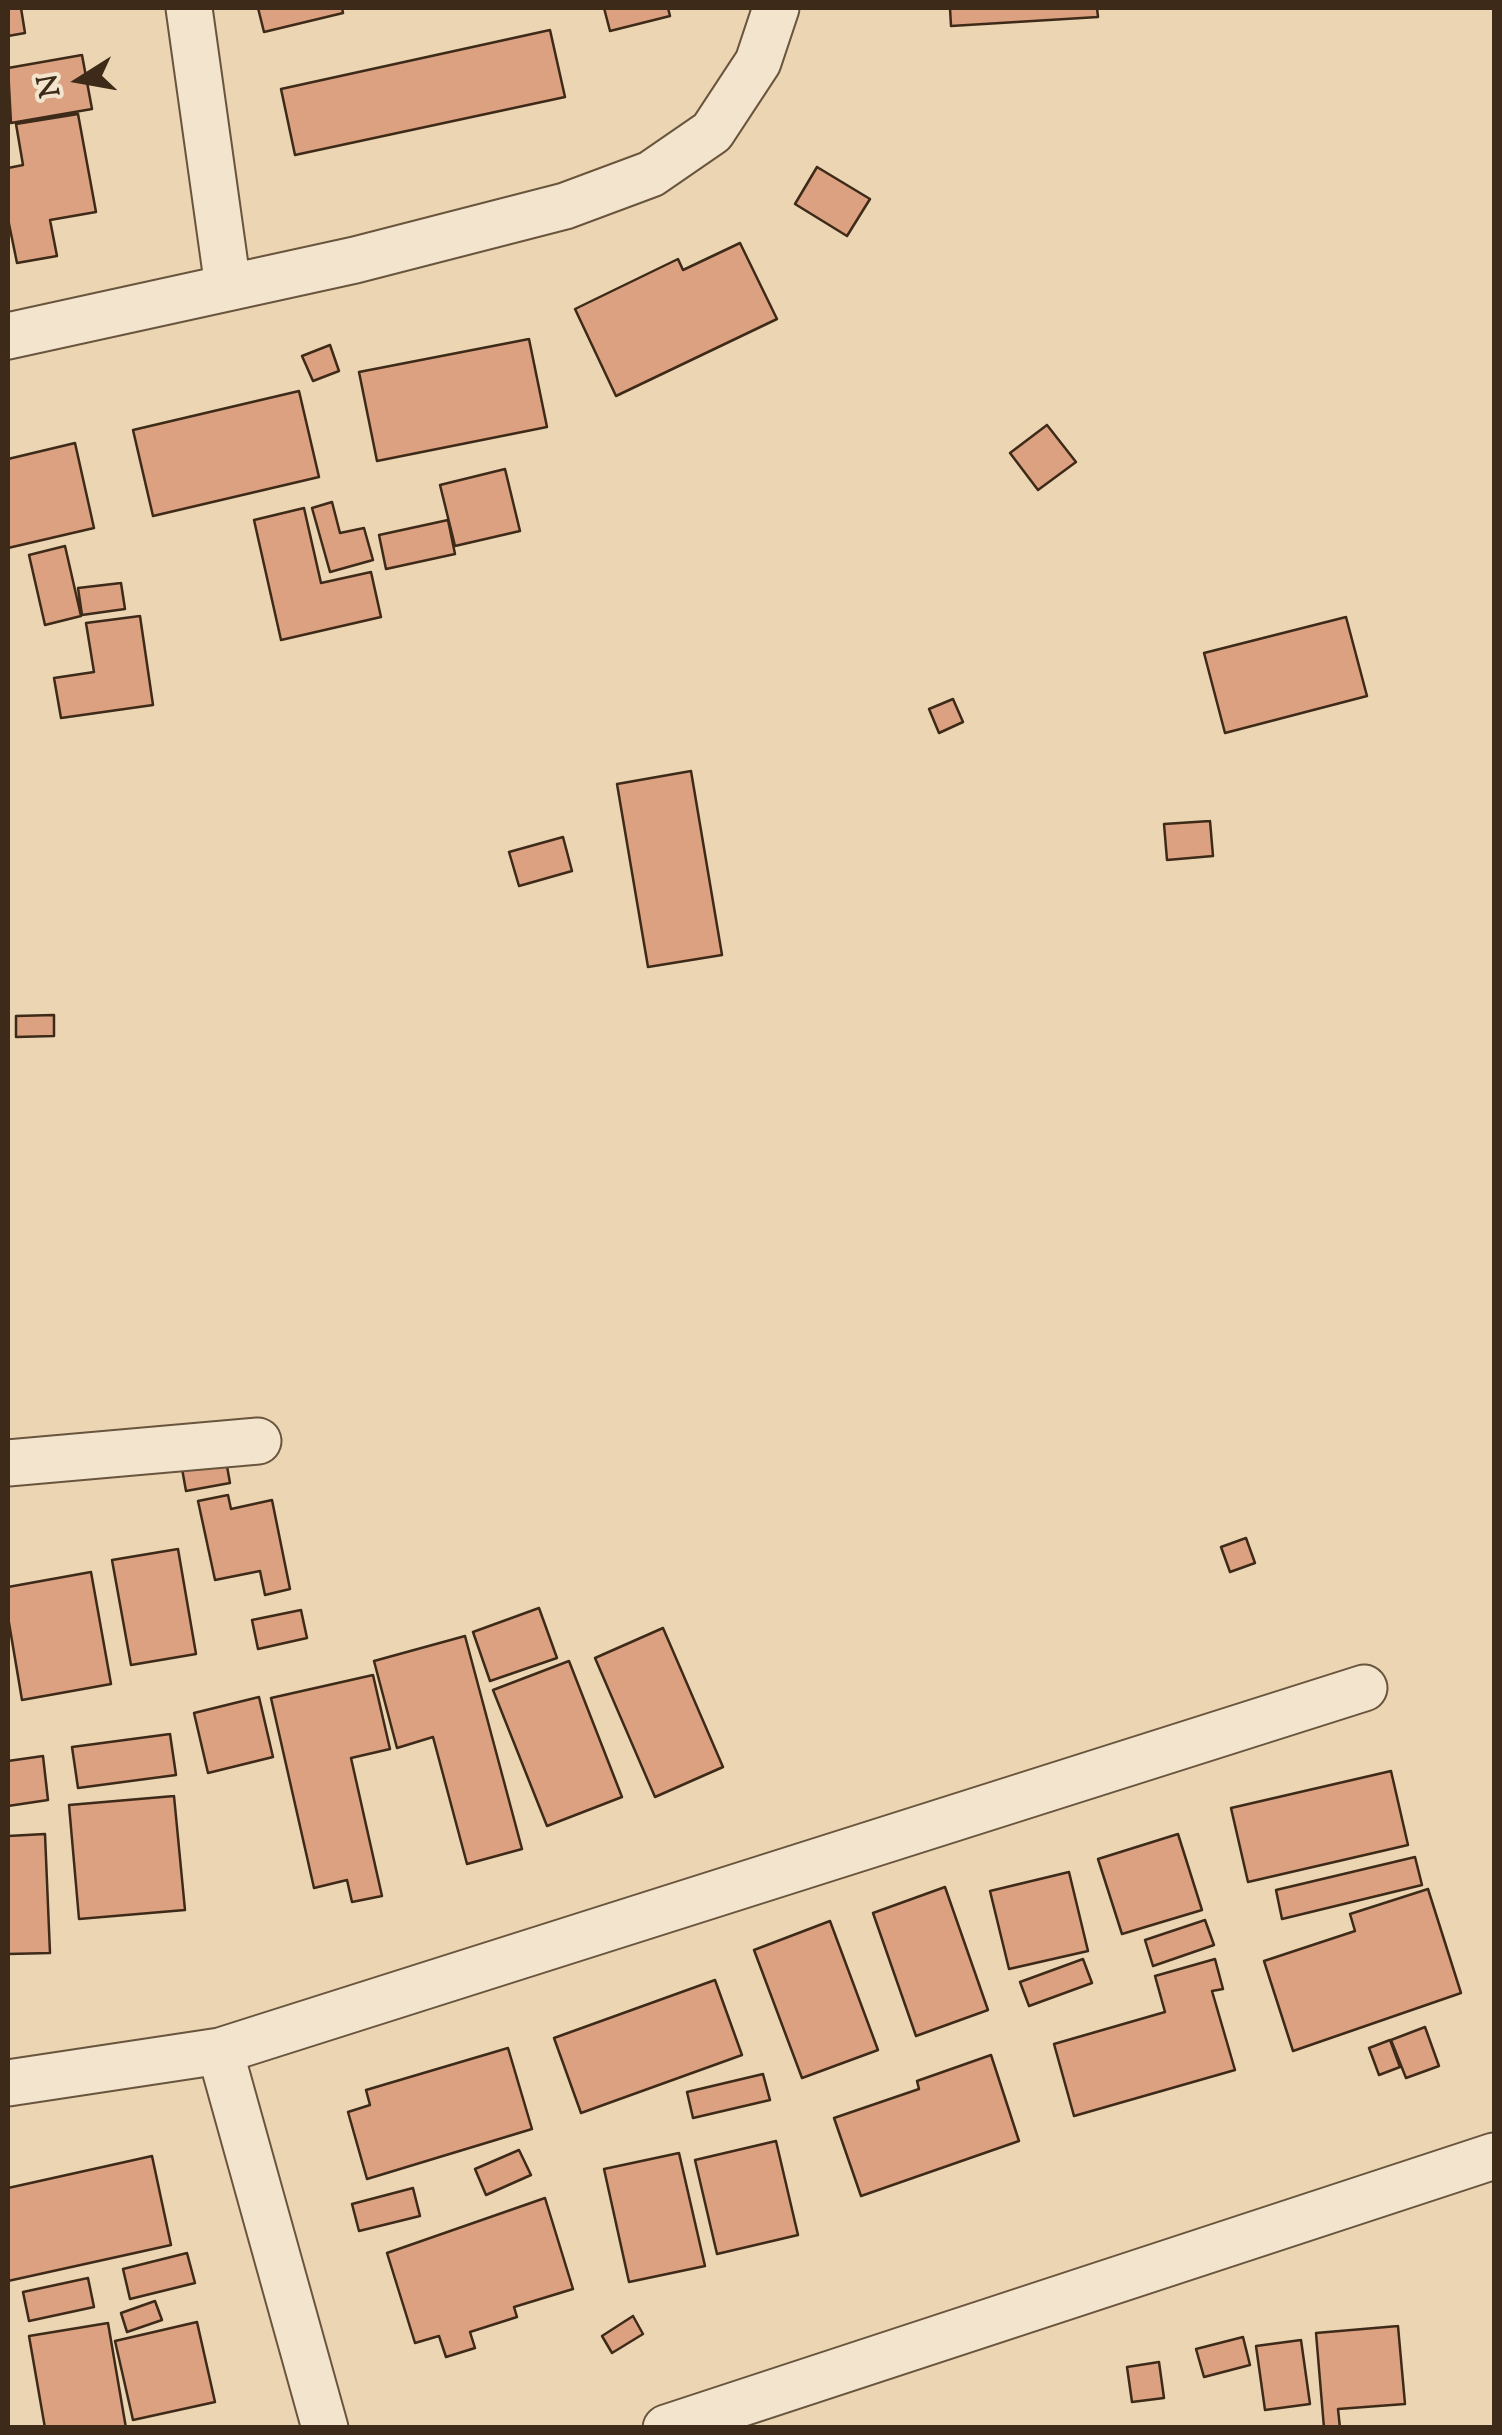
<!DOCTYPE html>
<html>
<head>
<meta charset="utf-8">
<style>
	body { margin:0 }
	#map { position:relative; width:1502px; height:2435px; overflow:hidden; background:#ecd5b2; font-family:"Sorts Mill Goudy",serif }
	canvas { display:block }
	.frame { position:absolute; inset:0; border:10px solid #3d2a18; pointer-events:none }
	.north { position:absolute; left:30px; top:30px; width:100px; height:100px; -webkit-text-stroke:8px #f3e4cd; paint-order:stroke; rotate:259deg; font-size:28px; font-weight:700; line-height:40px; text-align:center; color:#3d2a18 }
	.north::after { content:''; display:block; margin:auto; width:35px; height:45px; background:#3d2a18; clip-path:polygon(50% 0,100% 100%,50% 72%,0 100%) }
</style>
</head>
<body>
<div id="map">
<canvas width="1502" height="2435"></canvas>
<div class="frame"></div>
<div class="north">N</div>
</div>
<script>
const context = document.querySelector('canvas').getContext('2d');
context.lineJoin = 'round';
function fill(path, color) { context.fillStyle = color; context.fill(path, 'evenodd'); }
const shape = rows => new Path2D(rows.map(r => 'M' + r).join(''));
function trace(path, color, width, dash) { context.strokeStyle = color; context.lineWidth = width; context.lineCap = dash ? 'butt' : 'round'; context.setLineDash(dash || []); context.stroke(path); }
const building = shape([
	[8,8,21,8,25,33,8,36,8,8],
	[258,8,342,8,343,13,264,32,258,8],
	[604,8,668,8,670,16,610,31,604,8],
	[950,8,1097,8,1098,17,951,26,950,8],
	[550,30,565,97,295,155,281,89,550,30],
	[82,55,92,109,11,123,8,68,82,55],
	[78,114,96,212,50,220,57,256,17,263,8,219,8,168,23,165,16,124,78,114],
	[817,167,870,199,847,236,795,204,817,167],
	[740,243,777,319,616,396,575,309,678,259,683,270,740,243],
	[529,339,547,427,377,461,359,372,529,339],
	[330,345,339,371,313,381,302,356,330,345],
	[299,391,319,477,153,516,133,430,299,391],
	[1047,425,1076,462,1038,490,1010,453,1047,425],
	[75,443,94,528,8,548,8,459,75,443],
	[505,469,520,531,455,546,440,485,505,469],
	[332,502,340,533,364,528,373,560,330,572,312,508,332,502],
	[304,508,321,583,371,572,381,617,281,640,254,520,304,508],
	[448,520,455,554,386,569,379,535,448,520],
	[65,546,81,616,45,625,29,555,65,546],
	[121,583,125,609,82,615,78,588,121,583],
	[140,616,153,705,61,718,54,678,94,672,86,623,140,616],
	[1346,617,1367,696,1225,733,1204,653,1346,617],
	[953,699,963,722,939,733,929,709,953,699],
	[691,771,722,955,648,967,617,784,691,771],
	[1210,821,1213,856,1167,860,1164,824,1210,821],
	[563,837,572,871,519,886,509,852,563,837],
	[54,1015,54,1036,16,1037,16,1016,54,1015],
	[225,1455,230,1483,186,1491,181,1463,225,1455],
	[228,1495,231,1509,272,1500,290,1589,265,1595,260,1571,215,1580,198,1501,228,1495],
	[1246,1538,1255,1563,1230,1572,1221,1547,1246,1538],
	[178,1549,196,1654,131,1665,112,1560,178,1549],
	[91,1572,111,1684,22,1700,8,1617,8,1587,91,1572],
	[539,1608,557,1658,490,1681,473,1632,539,1608],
	[301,1610,307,1638,258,1649,252,1620,301,1610],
	[663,1628,723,1767,655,1797,595,1658,663,1628],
	[465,1636,522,1849,467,1864,433,1737,397,1748,374,1661,465,1636],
	[569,1661,622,1797,547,1826,493,1690,569,1661],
	[373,1675,390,1749,351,1758,382,1896,352,1902,347,1880,314,1888,271,1698,373,1675],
	[259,1697,273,1757,208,1773,194,1713,259,1697],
	[170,1734,176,1775,78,1788,72,1747,170,1734],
	[43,1756,48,1800,8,1806,8,1761,43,1756],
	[1391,1771,1408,1845,1248,1882,1231,1808,1391,1771],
	[174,1796,185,1910,79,1919,69,1805,174,1796],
	[45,1834,50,1953,8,1954,8,1836,45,1834],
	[1178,1834,1202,1910,1122,1934,1098,1859,1178,1834],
	[1415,1857,1422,1885,1282,1919,1276,1890,1415,1857],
	[1069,1872,1088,1951,1009,1969,990,1891,1069,1872],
	[945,1887,988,2010,916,2036,873,1913,945,1887],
	[1428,1889,1461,1993,1293,2051,1264,1961,1355,1931,1350,1914,1428,1889],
	[1205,1920,1214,1945,1153,1966,1145,1940,1205,1920],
	[830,1921,878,2050,802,2078,754,1950,830,1921],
	[1083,1959,1092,1983,1029,2006,1020,1982,1083,1959],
	[1215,1959,1223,1989,1212,1991,1235,2070,1074,2116,1054,2044,1165,2012,1155,1976,1215,1959],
	[715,1980,742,2055,581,2113,554,2038,715,1980],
	[1425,2027,1439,2066,1406,2078,1391,2040,1425,2027],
	[1390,2040,1400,2067,1379,2075,1369,2048,1390,2040],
	[508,2048,532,2129,367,2179,348,2112,370,2105,366,2090,508,2048],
	[991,2055,1019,2141,861,2196,834,2118,919,2089,917,2081,991,2055],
	[763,2074,770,2100,693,2118,687,2092,763,2074],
	[776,2141,798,2235,717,2254,695,2160,776,2141],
	[519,2150,531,2175,486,2195,475,2169,519,2150],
	[679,2153,705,2266,629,2282,604,2169,679,2153],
	[152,2156,171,2245,8,2281,8,2188,152,2156],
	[413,2188,420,2216,359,2231,352,2204,413,2188],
	[545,2198,573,2289,514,2307,517,2317,470,2332,475,2348,446,2357,439,2336,415,2343,387,2253,545,2198],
	[187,2253,195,2283,130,2299,123,2269,187,2253],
	[88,2278,94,2307,29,2321,23,2292,88,2278],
	[155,2301,162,2320,127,2332,121,2313,155,2301],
	[633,2316,643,2334,612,2353,602,2336,633,2316],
	[197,2322,215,2402,133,2420,115,2341,197,2322],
	[108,2323,126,2428,45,2428,29,2336,108,2323],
	[1398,2326,1405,2404,1338,2409,1340,2428,1324,2428,1316,2333,1398,2326],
	[1243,2337,1250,2365,1204,2377,1196,2349,1243,2337],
	[1301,2340,1310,2404,1265,2410,1256,2346,1301,2340],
	[1159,2362,1164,2398,1132,2402,1127,2367,1159,2362]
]);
const minor = shape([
	[189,8,228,287],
	[8,336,355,260,565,206,651,174,712,132,758,62,776,8],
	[8,1463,258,1441],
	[220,2051,325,2428],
	[8,2083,220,2051,1364,1688],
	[666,2428,1494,2156]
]);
fill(building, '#dba181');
trace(building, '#3d2a18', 2.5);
trace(minor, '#69553e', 49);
trace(minor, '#f3e4cd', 45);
</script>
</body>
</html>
